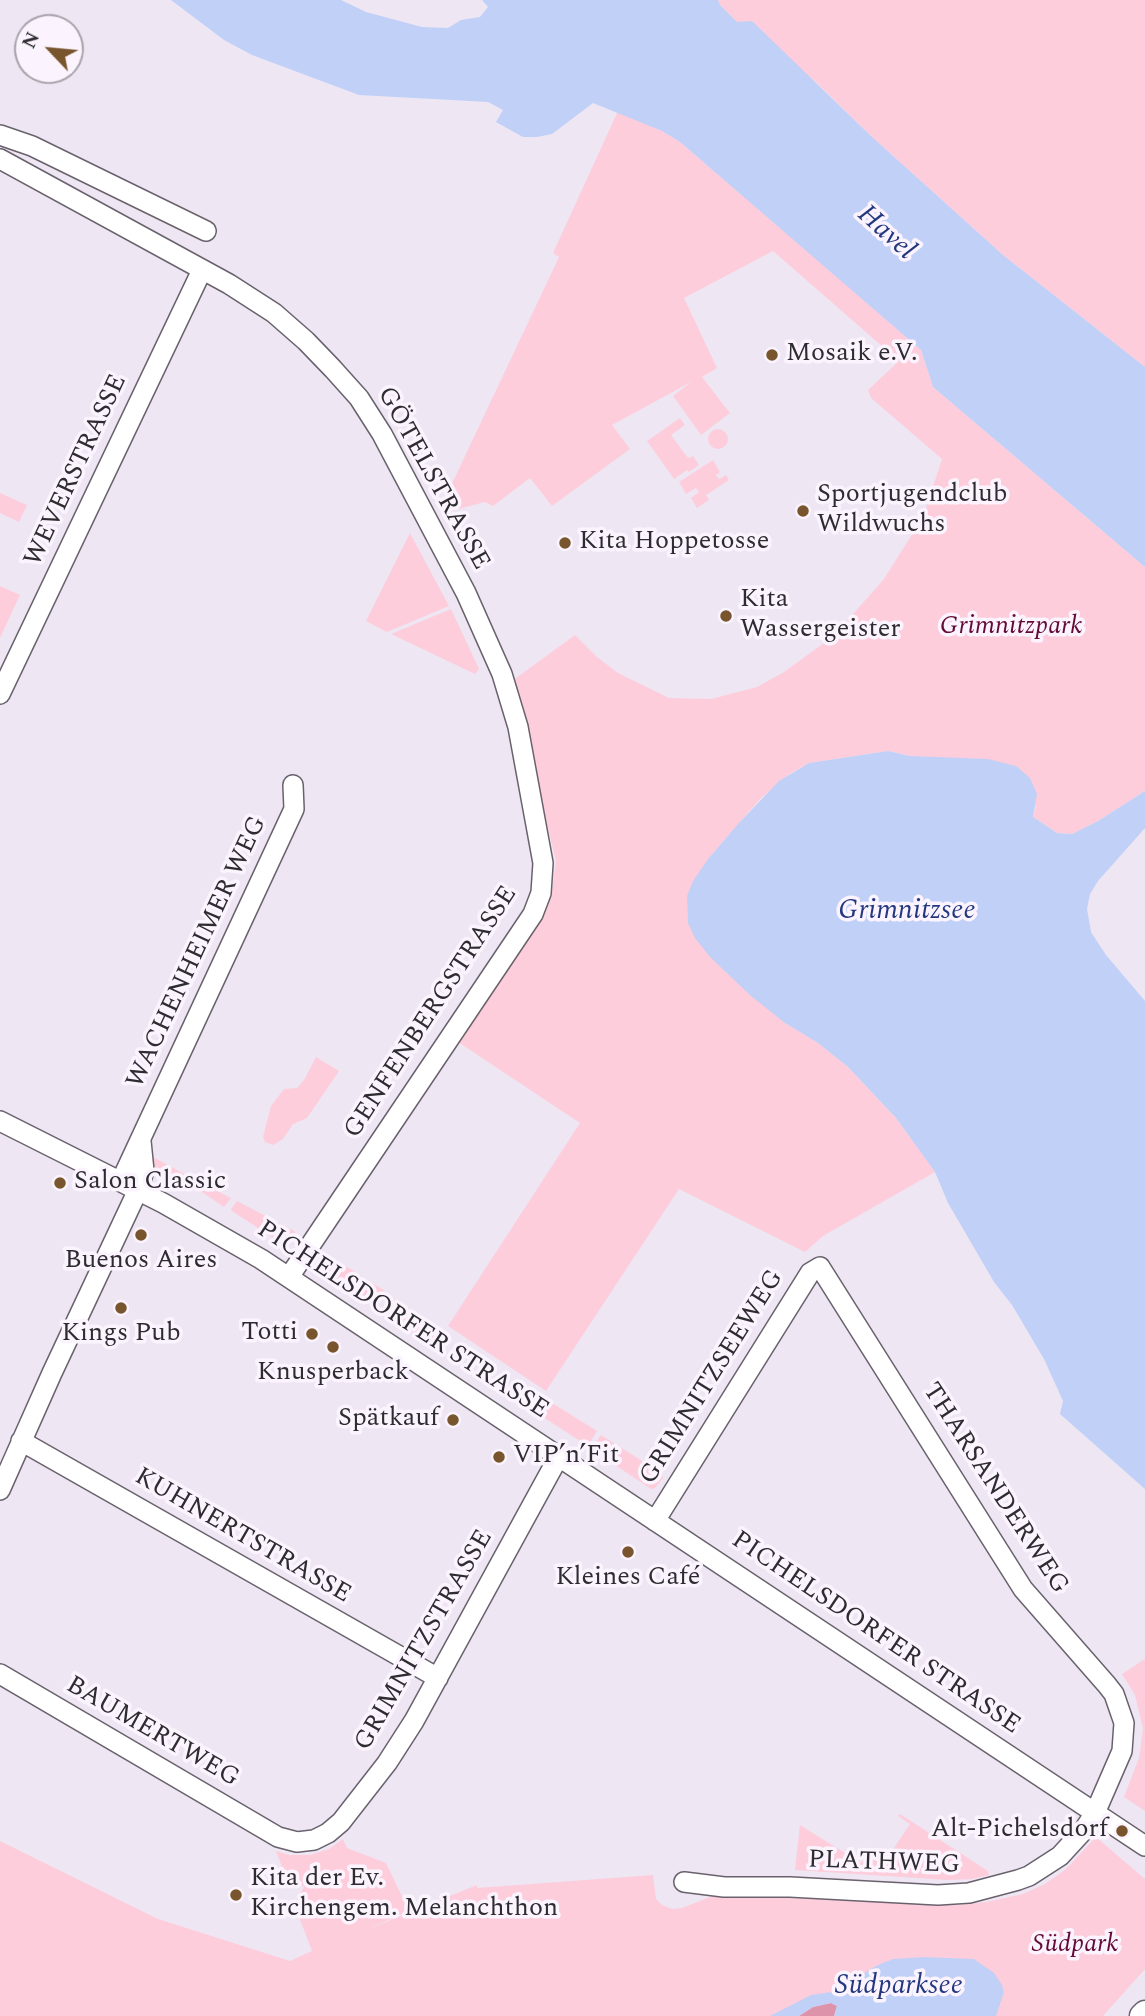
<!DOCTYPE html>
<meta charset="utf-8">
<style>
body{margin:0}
#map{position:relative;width:1145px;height:2016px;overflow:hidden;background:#eee6f3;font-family:Spectral,serif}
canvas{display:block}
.north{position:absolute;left:14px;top:14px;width:70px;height:70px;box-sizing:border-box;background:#fbf4fe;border:2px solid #a9a4ac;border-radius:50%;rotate:296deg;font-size:19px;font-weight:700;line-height:28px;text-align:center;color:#2f2c31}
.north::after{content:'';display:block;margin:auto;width:24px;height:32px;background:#78552d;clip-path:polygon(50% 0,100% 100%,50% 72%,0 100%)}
</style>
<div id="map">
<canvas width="1145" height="2016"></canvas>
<div class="north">N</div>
</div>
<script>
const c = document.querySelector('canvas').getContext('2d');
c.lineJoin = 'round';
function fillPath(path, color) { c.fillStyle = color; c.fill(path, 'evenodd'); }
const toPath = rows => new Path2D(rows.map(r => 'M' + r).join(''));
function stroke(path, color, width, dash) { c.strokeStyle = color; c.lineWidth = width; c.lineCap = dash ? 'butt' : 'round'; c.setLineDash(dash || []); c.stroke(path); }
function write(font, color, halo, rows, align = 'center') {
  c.font = font + ' Spectral,serif'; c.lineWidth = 7; c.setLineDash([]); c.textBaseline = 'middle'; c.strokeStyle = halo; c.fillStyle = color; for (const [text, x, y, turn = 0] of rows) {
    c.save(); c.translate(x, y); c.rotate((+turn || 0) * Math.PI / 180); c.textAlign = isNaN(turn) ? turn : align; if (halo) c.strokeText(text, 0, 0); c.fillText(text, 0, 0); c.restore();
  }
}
fillPath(toPath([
 [718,0,1145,0,1145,367,1003,255,871,136,816,82,737,22,720,5],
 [618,111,662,131,680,142,857,294,921,350,933,387,1145,567,1145,791,1098,821,1072,834,1057,833,1033,817,1036,806,910,756,888,751,809,763,791,773,761,798,708,859,785,1023,818,1043,848,1067,896,1118,935,1172,823,1236,805,1252,679,1189,546,1391,448,1326,580,1123,458,1042,543,916,552,890,556,861,512,681,575,635,597,657,618,673,669,698,711,699,757,687,784,672,824,643,846,622,884,579,923,517,942,459,871,398,868,390,899,361,773,251,684,298,717,368,702,377,730,413,701,435,673,396,691,382,612,425,630,449,552,506,530,478,493,506,485,502,458,509,448,492,559,257,553,253],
 [680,418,685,425,671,435,688,458,693,456,699,465,689,472,687,470,674,479,647,441],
 '708 439a10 10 0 1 1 20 0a10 10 0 1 1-20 0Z',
 [713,460,720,472,716,475,719,479,726,475,729,480,706,495,709,500,697,508,691,498,699,492,696,488,686,494,679,482],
 [0,493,27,505,19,522,0,513],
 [410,533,449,606,387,632,366,621],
 [0,586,20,595,0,638],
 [451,609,479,669,475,674,391,634],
 [316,1057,339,1071,307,1118,293,1124,283,1139,273,1145,265,1142,263,1137,271,1106,284,1089,297,1088,304,1080],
 [153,1157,199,1182,198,1186,195,1189,155,1169],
 [205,1185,231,1198,224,1207,202,1192],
 [237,1201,294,1231,296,1234,288,1245,284,1245,232,1211,231,1209],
 [325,1253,385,1291,382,1298,375,1305,354,1290,356,1286,349,1281,346,1285,320,1269,319,1263],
 [389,1296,446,1333,436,1346,426,1341,381,1310],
 [544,1398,597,1431,588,1446,532,1410,538,1400],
 [601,1435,661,1473,663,1478,655,1488,651,1489,591,1449],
 [1145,1659,1145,1811,1124,1797,1139,1758,1143,1729,1135,1695,1122,1674],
 [900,1814,988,1871,989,1875,972,1879,947,1880,795,1870,800,1825,861,1863,866,1856,871,1859,875,1853,886,1860,910,1824,898,1816],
 [1096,1837,1145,1879,1145,1969,1103,2016,0,2016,0,1841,158,1919,290,1961,312,1951,294,1904,304,1887,286,1877,276,1851,289,1855,310,1855,329,1849,343,1839,347,1848,386,1863,409,1911,364,1931,477,1885,477,1888,653,1875,656,1899,662,1905,672,1909,682,1908,715,1895,926,1904,959,1905,986,1902,1023,1894,1045,1884,1066,1869]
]), '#fecddb');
fillPath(toPath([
 [831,2003,837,2006,834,2016,799,2016,813,2007]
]), '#dd93aa');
fillPath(toPath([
 [171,0,341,0,366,12,422,27,448,28,461,20,480,17,488,7,482,0,718,0,720,5,737,22,752,21,871,136,1003,255,1145,367,1145,567,933,387,921,350,680,142,662,131,593,103,552,134,537,137,523,137,496,122,503,110,488,102,359,95,252,55,224,40],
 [888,751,910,756,988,759,1016,766,1030,778,1037,794,1033,817,1057,833,1072,834,1098,821,1145,791,1145,828,1098,881,1090,894,1087,909,1091,932,1106,955,1145,1001,1145,1489,1060,1414,1063,1401,1044,1359,1012,1305,994,1282,948,1203,935,1172,896,1118,848,1067,818,1043,785,1023,751,996,710,957,695,938,688,923,687,896,693,881,708,859,738,824,779,781,809,763],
 [924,1957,974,1959,994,1973,1002,1985,1004,1992,996,2016,834,2016,837,2006,831,2003,813,2007,799,2016,770,2016,811,1995,845,1990,861,1975,878,1965,893,1959]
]), '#c1d0f7');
const minor = toPath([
 [0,135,32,146,206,231],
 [0,159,229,284,274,313,306,341,333,369,359,398,382,434,466,593,502,674,518,727,543,863,541,893,533,914,289,1277],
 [0,694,202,270],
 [0,1121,163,1203,261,1259,1145,1846],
 [121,1181,294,809,293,785],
 [21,1441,438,1678],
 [0,1490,52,1373,138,1190,144,1171,141,1141],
 [655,1521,810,1273,820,1267,1023,1589,1107,1685,1114,1694,1124,1723,1122,1751,1095,1813,1083,1831,1060,1856,1029,1876,1018,1880,969,1893,938,1895,790,1887,724,1887,684,1882],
 [0,1674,278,1837,297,1842,314,1840,328,1833,341,1822,387,1763,414,1721,559,1456]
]);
const major = toPath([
 [1142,2016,1145,2013]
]);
stroke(minor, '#69626d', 22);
stroke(major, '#69626d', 27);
stroke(minor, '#fff', 19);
stroke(major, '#fff', 24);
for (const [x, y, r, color] of [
 [772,355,7,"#78552d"],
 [803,511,7,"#78552d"],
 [565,543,7,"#78552d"],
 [726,616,7,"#78552d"],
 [60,1183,7,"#78552d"],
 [141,1235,7,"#78552d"],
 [121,1308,7,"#78552d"],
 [312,1334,7,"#78552d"],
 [333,1347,7,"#78552d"],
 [453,1420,7,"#78552d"],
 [499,1457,7,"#78552d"],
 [628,1552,7,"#78552d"],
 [1122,1831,7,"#78552d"],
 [236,1895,7,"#78552d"]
]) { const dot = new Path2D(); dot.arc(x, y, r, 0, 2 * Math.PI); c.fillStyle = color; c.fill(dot); stroke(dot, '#fbf4fe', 2.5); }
write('26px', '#2f2c31', '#fbf4fe', [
 ["Mosaik e.V.",786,355],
 ["Sportjugendclub",817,496],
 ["Wildwuchs",817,526],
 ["Kita Hoppetosse",579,543],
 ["Kita",740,601],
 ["Wassergeister",740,631],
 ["Salon Classic",74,1183],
 ["Buenos Aires",141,1262,"center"],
 ["Totti",298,1334,"right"],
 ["Kings Pub",121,1335,"center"],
 ["Knusperback",333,1374,"center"],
 ["Spätkauf",439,1420,"right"],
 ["VIP’n’Fit",513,1457],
 ["Kleines Café",628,1579,"center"],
 ["Alt-Pichelsdorf",1108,1831,"right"],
 ["Kita der Ev.",250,1880],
 ["Kirchengem. Melanchthon",250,1910]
], 'left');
write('26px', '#2f2c31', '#fbf4fe', [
 ["WEVERSTRASSE",77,471,-65],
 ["GÖTELSTRASSE",432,479,61],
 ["WACHENHEIMER WEG",198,953,-65],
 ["GENFENBERGSTRASSE",432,1013,-57],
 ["PICHELSDORFER STRASSE",402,1321,33],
 ["GRIMNITZSEEWEG",713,1378,-58],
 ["THARSANDERWEG",994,1489,57],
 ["KUHNERTSTRASSE",242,1537,30],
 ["PICHELSDORFER STRASSE",875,1634,34],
 ["GRIMNITZSTRASSE",425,1641,-60],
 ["BAUMERTWEG",152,1733,30],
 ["PLATHWEG",884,1864,2]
]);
write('italic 26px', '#640b34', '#fbf4fe', [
 ["Grimnitzpark",1011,628],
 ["Südpark",1075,1946]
]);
write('italic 28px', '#23387f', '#fbf4fe', [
 ["Havel",885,234,42],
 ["Grimnitzsee",907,913],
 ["Südparksee",899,1988]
]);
</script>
